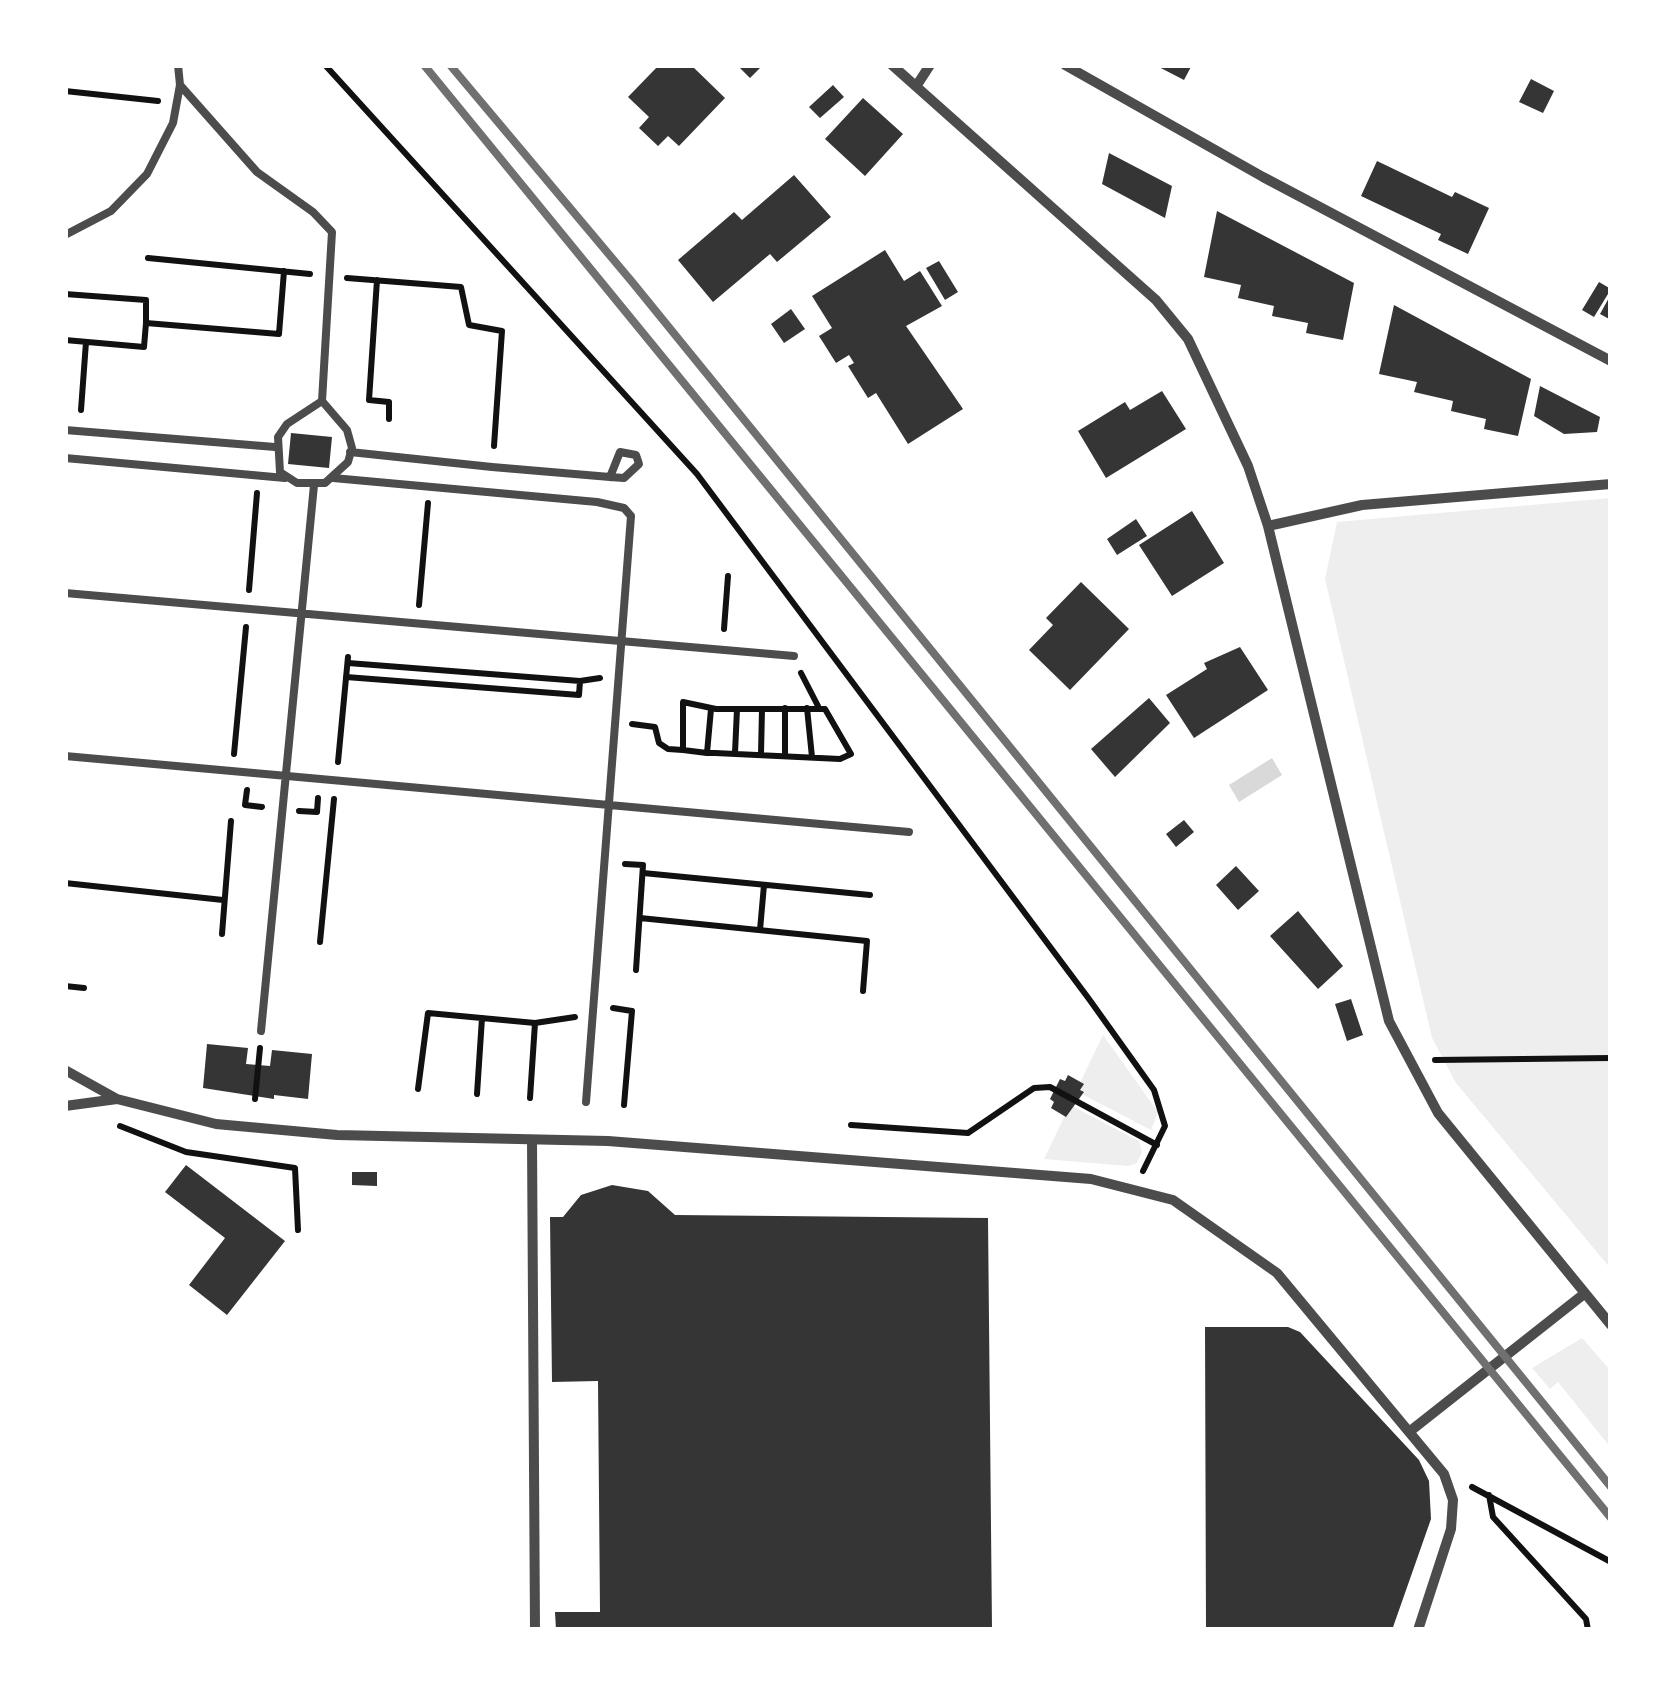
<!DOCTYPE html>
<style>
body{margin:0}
#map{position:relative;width:1676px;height:1695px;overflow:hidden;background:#fff;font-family:"DejaVu Sans",sans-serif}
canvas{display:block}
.frame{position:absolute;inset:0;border:68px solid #fff;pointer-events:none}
</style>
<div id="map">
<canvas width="1676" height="1695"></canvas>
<div class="frame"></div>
</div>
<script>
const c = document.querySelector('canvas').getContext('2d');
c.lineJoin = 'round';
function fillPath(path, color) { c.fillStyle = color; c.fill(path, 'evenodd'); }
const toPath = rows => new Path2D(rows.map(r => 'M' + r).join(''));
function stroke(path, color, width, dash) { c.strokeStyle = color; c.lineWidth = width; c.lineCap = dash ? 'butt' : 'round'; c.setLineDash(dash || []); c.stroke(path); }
fillPath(toPath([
 [1611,498,1611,1269,1456,1083,1432,1038,1325,579,1337,522],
 [1103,1035,1158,1112,1151,1130,1076,1091],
 [1070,1105,1139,1141,1142,1152,1137,1163,1128,1166,1044,1159],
 [1582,1338,1611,1371,1611,1448,1558,1382,1550,1389,1532,1368]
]), '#eee');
fillPath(toPath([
 [1272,758,1282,775,1239,802,1229,785]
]), '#d9d9d9');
fillPath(toPath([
 [659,65,691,65,725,98,679,146,668,136,658,146,639,128,649,117,628,97],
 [737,65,763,65,750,78],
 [1155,65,1192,65,1184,80],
 [1531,79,1554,91,1543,113,1519,102],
 [833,85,844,97,820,118,809,107],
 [863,98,903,134,865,176,825,139],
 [1109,153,1172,186,1165,218,1102,184],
 [1377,161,1452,197,1455,192,1489,208,1468,254,1438,240,1441,234,1361,196],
 [794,175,831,217,777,262,770,254,713,302,678,260,734,212,742,220],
 [1217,211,1354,283,1343,340,1306,333,1308,323,1272,316,1274,306,1238,298,1241,285,1204,277],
 [885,250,904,281,920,271,942,306,906,326,963,409,908,444,876,393,868,398,848,366,854,363,849,355,836,363,819,336,832,328,812,296],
 [939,261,958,292,945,300,926,268],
 [1599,282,1611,289,1594,317,1582,310],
 [1611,294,1611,320,1600,314],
 [1394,305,1531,379,1518,436,1484,429,1486,419,1451,411,1453,401,1414,392,1417,382,1379,374],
 [791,309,805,329,784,343,771,324],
 [1540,386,1600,417,1597,432,1564,434,1534,416],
 [1162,391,1186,429,1106,478,1078,431,1125,402,1130,410],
 [291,433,332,437,329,468,288,464],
 [1192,511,1224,563,1172,596,1139,545],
 [1136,519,1147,536,1117,555,1107,539],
 [1081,582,1129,629,1070,690,1029,650,1053,625,1046,618],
 [1240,647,1268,690,1194,738,1166,695,1207,669,1204,663],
 [1149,698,1170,723,1115,777,1091,749],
 [1184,820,1194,832,1176,847,1166,834],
 [1236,866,1259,891,1238,910,1216,885],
 [1298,911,1343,966,1318,989,1270,936],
 [1351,999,1363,1035,1347,1041,1335,1004],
 [207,1044,248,1048,246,1064,270,1066,272,1050,312,1054,308,1099,274,1095,274,1099,203,1088],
 [1068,1075,1084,1084,1080,1090,1084,1092,1066,1117,1051,1108,1054,1102,1050,1099,1060,1079,1065,1081],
 [186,1165,285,1241,227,1315,189,1285,225,1238,165,1192],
 [352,1172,377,1172,377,1186,352,1185],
 [612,1185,648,1191,675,1215,988,1218,992,1630,556,1630,555,1612,600,1612,598,1381,552,1382,550,1217,563,1217,581,1195],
 [1205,1327,1288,1327,1300,1332,1419,1460,1429,1481,1431,1519,1392,1630,1206,1630]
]), '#353535');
stroke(toPath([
 [325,65,697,474,1089,999,1154,1090,1165,1126,1143,1171],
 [65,91,158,101],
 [148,258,310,274],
 [347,278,461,287,469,325,502,331,494,446],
 [377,280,369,400,389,402,389,419],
 [65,294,146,300,146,323,279,334,284,271],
 [65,340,144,347,146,323],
 [81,410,86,342],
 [249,590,257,493],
 [419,605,428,503],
 [724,629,728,576],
 [348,663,580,681,600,678],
 [801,673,818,706],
 [346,677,579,695,580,681],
 [785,708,785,755],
 [807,708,812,757],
 [632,724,655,727,659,743,668,749,683,750,707,753,715,753,840,759,851,754,825,709,716,709,683,702,683,750],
 [707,753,711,709],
 [735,753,737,709],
 [234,754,246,627],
 [761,754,762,709],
 [338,762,348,657],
 [247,790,245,805,262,807],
 [299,811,317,812,318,798],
 [625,864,643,865,636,970],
 [643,873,870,895],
 [65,883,223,900],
 [640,918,867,941,863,991],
 [760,930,764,885],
 [222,934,231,821],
 [320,942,334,799],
 [65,986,84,988],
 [613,1008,632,1011,624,1105],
 [1435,1060,1611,1058],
 [418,1089,428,1013,535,1023,575,1017],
 [477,1094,482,1018],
 [530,1098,535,1023],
 [255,1099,260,1048],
 [851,1125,968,1133,1034,1088,1050,1087,1157,1145],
 [120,1126,186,1152,295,1168,298,1230],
 [1472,1487,1611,1562],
 [1489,1495,1493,1517,1586,1619,1588,1630]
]), '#111', 6);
stroke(toPath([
 [180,85,257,172,313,212,332,232,322,401],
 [65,235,111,211,147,174,173,123,180,85,178,65],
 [322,401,347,430,352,448,348,462,325,483,297,483,280,472,278,437,287,424,322,401],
 [65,430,275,447],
 [350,452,492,467,610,477,624,478,639,464,636,455,620,452,610,477],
 [65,458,285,478],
 [333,478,597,502,624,508,631,516,586,1102],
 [65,593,794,656],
 [65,756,909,832],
 [261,1031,314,485]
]), '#4c4c4c', 8);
stroke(toPath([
 [892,65,1156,300,1188,339,1248,466,1268,526,1389,1021,1438,1113,1611,1325],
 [1065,65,1263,177,1611,361],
 [917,85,930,65],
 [1268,526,1362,505,1611,484],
 [65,1070,117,1099,216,1124,337,1135,608,1141,1091,1179,1173,1200,1277,1273,1444,1474,1453,1500,1451,1529,1418,1630],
 [65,1106,117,1099],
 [532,1140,535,1630],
 [1409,1432,1584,1294]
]), '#4c4c4c', 10);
stroke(toPath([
 [424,65,1611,1518],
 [450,65,633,283,1611,1487]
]), '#707070', 8);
</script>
